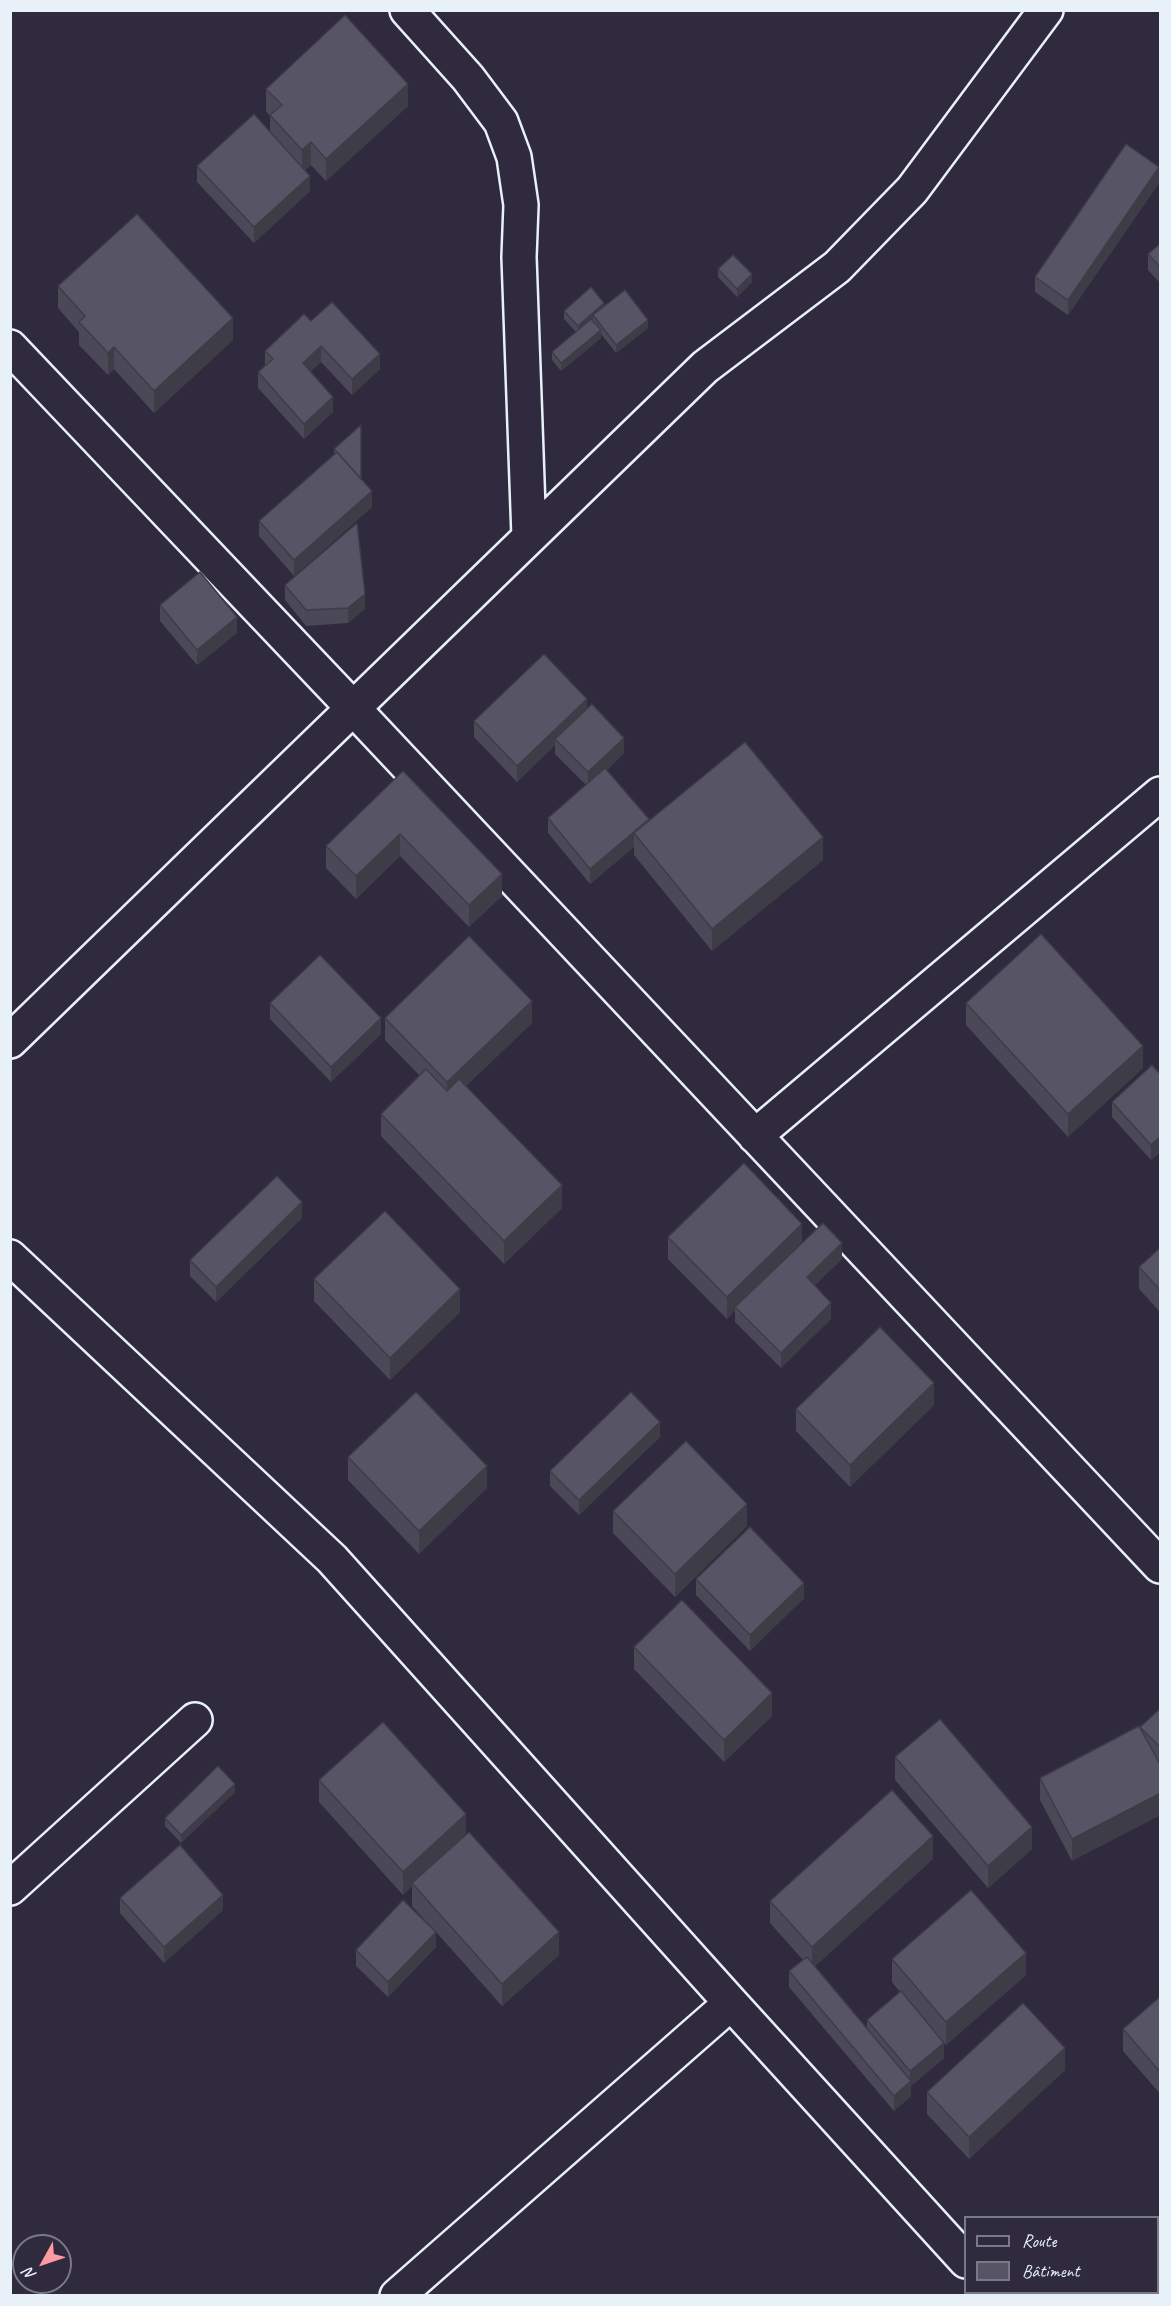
<!DOCTYPE html>
<meta charset="utf-8">
<style>
body{margin:0}
#map{position:relative;width:1171px;height:2306px;overflow:hidden;background:#2f2a3d;font-family:Caveat,sans-serif}
canvas{display:block}
.frame{position:absolute;inset:0;border:12px solid #e8f1f8;pointer-events:none}
.legend{position:absolute;left:964px;top:2216px;width:195px;height:78px;box-sizing:border-box;background:#2f2a3d;border:2px solid #797a88;margin:0;padding:8px 10px;list-style:none;font-size:18px;color:#e8f1f8}
.legend li{display:flex;align-items:center;gap:12px;height:30px}
.legend b{width:30px;border:2px solid #797a88}
.north{position:absolute;left:12px;top:2234px;width:60px;height:60px;box-sizing:border-box;background:#2f2a3d;border:2px solid #797a88;border-radius:50%;rotate:230deg;font-size:16px;font-weight:700;line-height:24px;text-align:center;color:#e8f1f8}
.north::after{content:'';display:block;margin:auto;width:21px;height:27px;background:#ff9aa2;clip-path:polygon(50% 0,100% 100%,50% 72%,0 100%)}
</style>
<div id="map">
<canvas width="1171" height="2306"></canvas>
<div class="frame"></div>
<ul class="legend">
<li><b style="height:8px;background:#2f2a3d"></b>Route</li>
<li><b style="height:16px;background:#575565"></b>Bâtiment</li>
</ul>
<div class="north">N</div>
</div>
<script>
const c = document.querySelector('canvas').getContext('2d');
c.lineJoin = 'round';
const toPath = rows => new Path2D(rows.map(r => 'M' + r).join(''));
function stroke(path, color, width, dash) { c.strokeStyle = color; c.lineWidth = width; c.lineCap = dash ? 'butt' : 'round'; c.setLineDash(dash || []); c.stroke(path); }
function fillPath(path, color) { c.fillStyle = color; c.fill(path, 'evenodd'); }
const minor = toPath([
 [407,10,468,78,501,122,514,157,521,205,519,257,529,537],
 [10,347,353,708,1160,1566],
 [10,1041,705,367,837,267,912,190,1046,10],
 [755,1136,1160,794],
 [10,1257,332,1559,731,2003,966,2261],
 [10,1888,195,1720],
 [995,2292,997,2296],
 [397,2296,731,2003]
]);
stroke(minor, '#e8f1f8', 38);
stroke(minor, '#2f2a3d', 33);
fillPath(toPath([
 [266,89,408,106,326,181,311,165,305,170,310,191,254,243,197,182,197,166,270,132,270,116,266,111],
 [1159,183,1068,315,1035,292,1035,277],
 [1161,243,1161,284,1148,270,1148,254],
 [718,269,752,282,737,297,718,277],
 [58,286,233,340,154,413,114,369,108,375,79,345,79,332,58,308],
 [604,306,648,328,616,353,601,334,601,338,561,371,552,360,552,352,576,332,564,319,564,311],
 [311,321,380,369,352,395,321,362,310,372,333,412,304,439,258,388,258,372,265,366,265,351],
 [334,449,361,479,372,507,294,576,259,536,259,521,334,455],
 [285,585,365,609,348,623,306,626,285,600],
 [160,605,237,633,197,665,160,621],
 [587,708,624,753,607,770,649,821,823,860,712,951,634,855,634,847,590,884,548,833,548,818,586,785,555,754,555,745,517,782,474,737,474,721],
 [403,771,502,896,469,927,400,856,356,899,326,868,326,846],
 [270,1003,381,1034,331,1082,270,1019],
 [966,1003,1143,1068,1068,1137,966,1025],
 [385,1018,532,1023,466,1086,562,1208,504,1264,381,1136,381,1114,420,1076,385,1040],
 [1161,1075,1161,1152,1151,1160,1112,1117,1112,1102],
 [302,1218,216,1302,190,1276,190,1260],
 [668,1237,802,1243,842,1259,815,1285,831,1319,781,1368,735,1322,735,1310,727,1319,668,1259],
 [1161,1247,1161,1313,1139,1289,1139,1267],
 [314,1279,460,1312,390,1380,314,1301],
 [934,1405,850,1487,796,1431,796,1409],
 [660,1437,579,1515,550,1486,550,1471],
 [348,1457,487,1488,419,1554,348,1480],
 [613,1511,747,1526,675,1597,613,1533],
 [696,1579,804,1598,750,1651,696,1595],
 [634,1647,772,1716,724,1762,634,1669],
 [1161,1708,1161,1764,1158,1762,1072,1861,1040,1800,1040,1778,1140,1727],
 [895,1757,1032,1849,988,1888,895,1780],
 [319,1780,466,1834,559,1955,502,2006,436,1932,436,1947,388,1997,356,1966,356,1950,431,1927,412,1906,412,1886,403,1895,319,1802],
 [235,1792,181,1843,165,1826,165,1818],
 [933,1859,815,1966,867,2028,867,2020,900,1992,892,1982,892,1959,1026,1975,946,2045,937,2034,944,2058,911,2086,911,2096,894,2111,789,1987,789,1971,803,1960,770,1923,770,1901],
 [120,1898,223,1910,164,1963,120,1913],
 [1161,1996,1161,2095,1123,2051,1123,2029],
 [1065,2070,969,2159,927,2114,927,2092]
]), '#4b4957');
fillPath(toPath([
 [408,84,408,106,326,181,326,159],
 [311,142,311,165,302,173,302,150],
 [1159,167,1159,183,1068,315,1068,300],
 [310,176,310,191,254,243,254,227],
 [752,274,752,282,737,297,737,289],
 [604,303,604,311,593,315,593,321,578,334,578,326],
 [233,318,233,340,154,413,154,391],
 [648,320,648,328,616,353,616,345],
 [601,330,601,338,561,371,561,363],
 [321,346,321,362,303,379,303,363],
 [114,347,114,369,108,375,108,353],
 [380,354,380,369,352,395,352,379],
 [333,397,333,412,304,439,304,424],
 [372,491,372,507,294,576,294,560],
 [365,594,365,609,348,623,348,608],
 [237,617,237,633,197,665,197,650],
 [587,699,587,715,555,739,555,745,517,782,517,766],
 [624,738,624,753,588,788,588,772],
 [649,819,649,835,634,833,634,847,590,884,590,869],
 [400,834,400,856,356,899,356,876],
 [823,837,823,860,712,951,712,929],
 [502,874,502,896,469,927,469,905],
 [532,1001,532,1023,447,1104,447,1082],
 [381,1018,381,1034,331,1082,331,1067],
 [1143,1046,1143,1068,1068,1137,1068,1114],
 [1161,1136,1161,1152,1151,1160,1151,1145],
 [562,1185,562,1208,504,1264,504,1241],
 [302,1202,302,1218,216,1302,216,1287],
 [802,1224,802,1246,735,1307,735,1310,727,1319,727,1297],
 [842,1243,842,1259,807,1293,807,1277],
 [460,1289,460,1312,390,1380,390,1358],
 [831,1303,831,1319,781,1368,781,1353],
 [934,1383,934,1405,850,1487,850,1465],
 [660,1422,660,1437,579,1515,579,1500],
 [487,1466,487,1488,419,1554,419,1531],
 [747,1504,747,1526,675,1597,675,1574],
 [804,1583,804,1598,750,1651,750,1635],
 [772,1693,772,1716,724,1762,724,1740],
 [235,1784,235,1792,181,1843,181,1835],
 [1161,1793,1161,1815,1072,1861,1072,1839],
 [466,1814,466,1837,412,1883,412,1886,403,1895,403,1872],
 [1032,1827,1032,1849,988,1888,988,1866],
 [933,1836,933,1859,812,1969,812,1947],
 [223,1895,223,1910,164,1963,164,1947],
 [436,1932,436,1947,388,1997,388,1982],
 [559,1932,559,1955,502,2006,502,1984],
 [1026,1953,1026,1975,946,2045,946,2022],
 [944,2043,944,2058,911,2086,911,2096,894,2111,894,2096,910,2082,910,2071],
 [1065,2048,1065,2070,969,2159,969,2137]
]), '#3d3c47');
const building = toPath([
 [345,15,408,84,326,159,311,142,302,150,270,115,282,105,266,89,345,15],
 [254,114,310,176,254,227,197,166,254,114],
 [1126,144,1159,167,1068,300,1035,277,1126,144],
 [137,214,233,318,154,391,114,347,108,353,79,322,85,316,58,286,137,214],
 [1161,243,1161,268,1148,254,1161,243],
 [733,255,752,274,737,289,718,269,733,255],
 [591,287,604,303,578,326,564,311,591,287],
 [625,290,648,320,616,345,593,315,625,290],
 [332,302,380,354,352,379,321,346,303,363,333,397,304,424,258,372,273,359,265,351,304,314,311,321,332,302],
 [591,319,601,330,561,363,552,352,591,319],
 [361,425,361,479,334,449,361,425],
 [337,452,372,491,294,560,259,521,337,452],
 [357,523,365,594,348,608,306,610,285,585,357,523],
 [200,572,237,617,197,650,160,605,200,572],
 [544,654,587,699,517,766,474,721,544,654],
 [592,704,624,738,588,772,555,739,592,704],
 [745,742,823,837,712,929,634,833,745,742],
 [605,768,649,819,590,869,548,818,605,768],
 [403,771,502,874,469,905,400,834,356,876,326,846,403,771],
 [1041,934,1143,1046,1068,1114,966,1003,1041,934],
 [469,936,532,1001,447,1082,385,1018,469,936],
 [320,955,381,1018,331,1067,270,1003,320,955],
 [1152,1065,1161,1075,1161,1136,1151,1145,1112,1102,1152,1065],
 [426,1069,447,1091,459,1079,562,1185,504,1241,381,1114,426,1069],
 [744,1163,802,1224,727,1297,668,1237,744,1163],
 [277,1176,302,1202,216,1287,190,1260,277,1176],
 [385,1211,460,1289,390,1358,314,1279,385,1211],
 [823,1223,842,1243,807,1277,831,1303,781,1353,735,1307,823,1223],
 [1161,1247,1161,1291,1139,1267,1161,1247],
 [880,1327,934,1383,850,1465,796,1409,880,1327],
 [416,1392,487,1466,419,1531,348,1457,416,1392],
 [631,1392,660,1422,579,1500,550,1471,631,1392],
 [686,1441,747,1504,675,1574,613,1511,686,1441],
 [750,1527,804,1583,750,1635,696,1579,750,1527],
 [682,1600,772,1693,724,1740,634,1647,682,1600],
 [1161,1708,1161,1748,1140,1727,1161,1708],
 [940,1719,1032,1827,988,1866,895,1757,940,1719],
 [383,1722,466,1814,403,1872,319,1780,383,1722],
 [1139,1726,1161,1766,1161,1793,1072,1839,1040,1778,1139,1726],
 [218,1766,235,1784,181,1835,165,1818,218,1766],
 [892,1790,933,1836,812,1947,770,1901,892,1790],
 [469,1832,559,1932,502,1984,412,1883,469,1832],
 [180,1845,223,1895,164,1947,120,1898,180,1845],
 [971,1890,1026,1953,946,2022,892,1959,971,1890],
 [403,1900,436,1932,388,1982,356,1950,403,1900],
 [807,1957,911,2081,894,2096,789,1971,807,1957],
 [901,1991,944,2043,910,2071,867,2020,901,1991],
 [1161,1996,1161,2073,1123,2029,1161,1996],
 [1023,2003,1065,2048,969,2137,927,2092,1023,2003]
]);
fillPath(building, '#575565');
stroke(building, '#3d3c47', 1.5);
</script>
